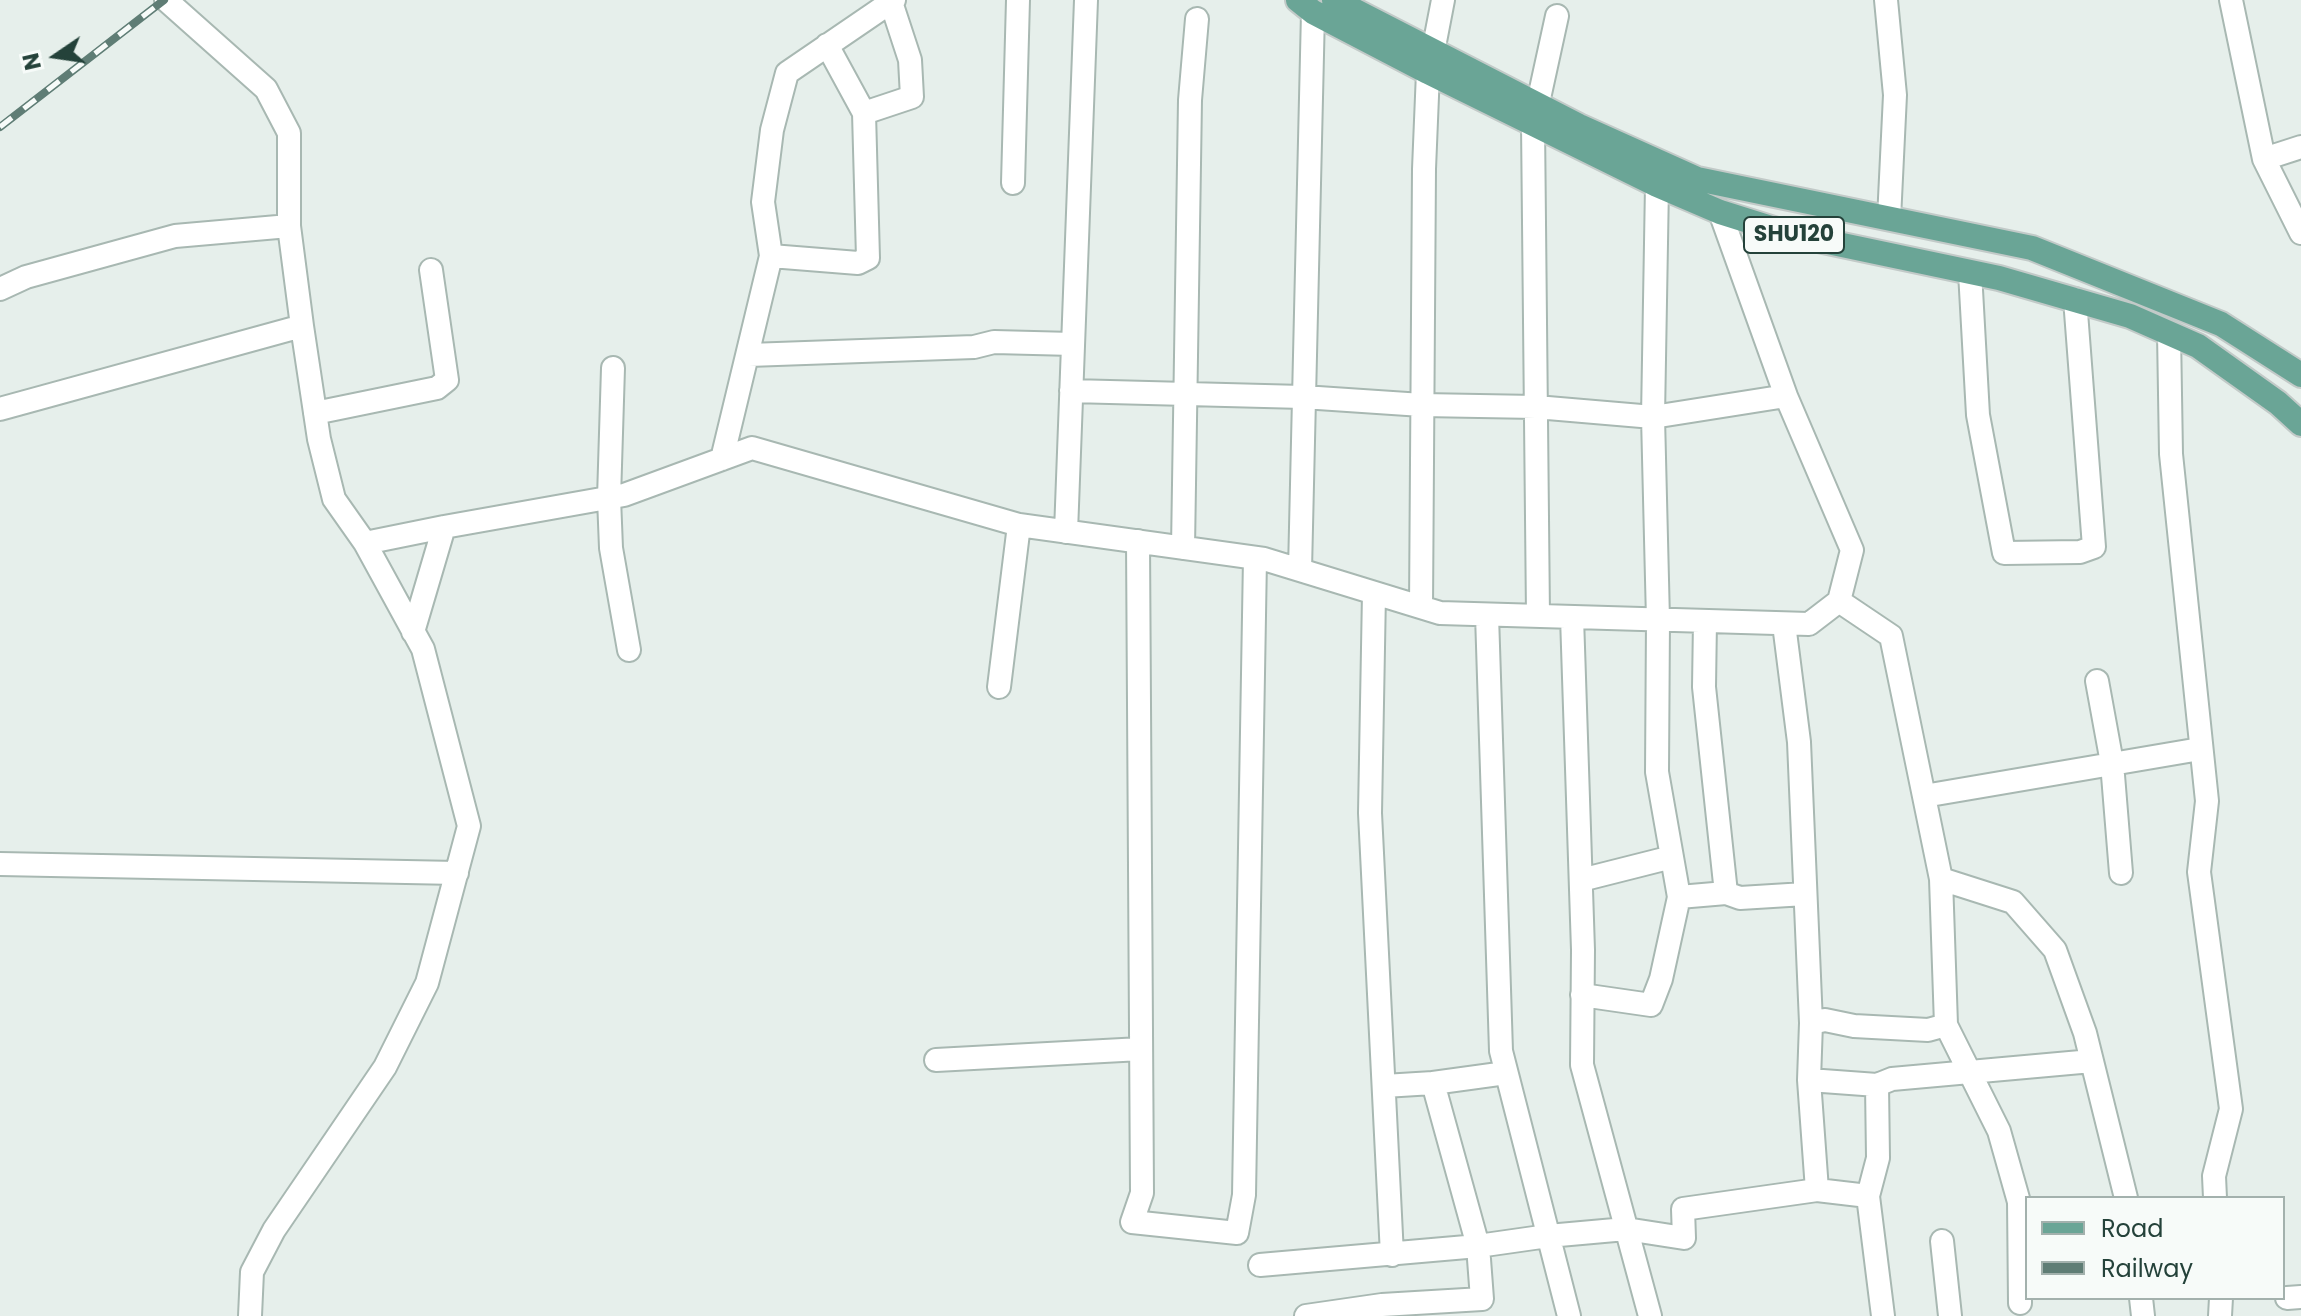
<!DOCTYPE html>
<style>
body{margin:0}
#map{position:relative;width:2301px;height:1316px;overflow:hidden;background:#e6efeb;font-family:Poppins,sans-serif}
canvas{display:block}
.legend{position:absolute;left:2025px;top:1196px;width:260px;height:104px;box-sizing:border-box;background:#f7fbf9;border:2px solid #a3b1ad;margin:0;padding:10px 14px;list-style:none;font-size:24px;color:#24423a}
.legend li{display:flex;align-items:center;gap:16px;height:40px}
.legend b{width:40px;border:2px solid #a3b1ad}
.north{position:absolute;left:16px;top:16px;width:80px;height:80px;-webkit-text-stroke:6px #f7fbf9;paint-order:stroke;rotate:257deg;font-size:22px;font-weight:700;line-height:32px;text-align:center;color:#24423a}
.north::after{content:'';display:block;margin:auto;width:28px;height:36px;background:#24423a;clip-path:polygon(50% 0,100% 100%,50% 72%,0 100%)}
</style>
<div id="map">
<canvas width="2301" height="1316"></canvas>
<ul class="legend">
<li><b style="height:10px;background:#6aa596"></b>Road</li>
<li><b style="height:10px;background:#5f7d75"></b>Railway</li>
</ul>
<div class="north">N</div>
</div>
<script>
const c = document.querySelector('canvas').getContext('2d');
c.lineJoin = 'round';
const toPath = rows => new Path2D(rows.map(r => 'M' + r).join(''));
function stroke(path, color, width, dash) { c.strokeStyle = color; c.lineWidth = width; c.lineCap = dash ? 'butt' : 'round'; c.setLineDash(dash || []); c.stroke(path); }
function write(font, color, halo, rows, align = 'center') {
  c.font = font + ' Poppins,sans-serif'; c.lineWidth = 6; c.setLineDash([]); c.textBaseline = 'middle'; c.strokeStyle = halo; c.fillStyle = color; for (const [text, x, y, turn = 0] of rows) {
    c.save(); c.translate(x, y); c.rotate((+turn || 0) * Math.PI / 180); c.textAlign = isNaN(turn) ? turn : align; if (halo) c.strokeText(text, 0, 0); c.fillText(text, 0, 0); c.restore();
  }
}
const street = toPath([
 [166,0,266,89,289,133,289,226,302,326,319,439,334,499,365,543,423,649,469,826,427,983,385,1067,274,1230,252,1272,250,1316],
 [1886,0,1895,95,1889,219],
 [2231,0,2264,159,2301,233],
 [827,45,864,113,912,97,910,60,891,2],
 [1433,52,1443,0],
 [1538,103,1557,16],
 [1533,124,1538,616],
 [2264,159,2301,147],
 [1013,183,1018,0],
 [1657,185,1653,417,1658,620,1657,772,1679,897,1726,893,1740,898,1805,894],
 [771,256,858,263,868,258,864,113],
 [1970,272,1978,415,2004,553,2080,552,2094,547,2075,299],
 [0,289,26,277,175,236,289,226],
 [2169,333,2171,454,2207,801,2199,872,2231,1109,2214,1176,2215,1198],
 [749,355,974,347,994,342,1073,344],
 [613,368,609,498,611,548,629,650],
 [1071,391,1303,397,1422,405,1536,407,1653,417,1786,396],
 [0,409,302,326],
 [315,413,437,388,447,380,431,270],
 [722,459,771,256,763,202,772,130,787,73,894,0],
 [1066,532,1086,0],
 [1138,541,1142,1193,1132,1222,1237,1233,1244,1195,1255,558],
 [365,543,444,527,624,495,752,448,1019,525,1264,559,1440,613,1809,624,1839,601,1852,550,1786,396,1720,212],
 [1183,548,1190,100,1197,19],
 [1300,570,1313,12],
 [1374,593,1370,813,1392,1255],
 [1839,601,1891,636,1941,879,1946,1025,1999,1131,2019,1202,2020,1303],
 [1421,607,1424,169,1428,72],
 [1487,615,1501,1051,1569,1316],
 [1572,617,1583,950,1582,1065,1650,1316],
 [1705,621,1704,687,1726,893],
 [1784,624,1799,742,1811,1023,1809,1080,1817,1190,1868,1196],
 [413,632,444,527],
 [2097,681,2112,763,2121,873],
 [999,687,1019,525],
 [1924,796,2200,749],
 [0,864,457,873],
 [1941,879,2013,902,2055,950,2085,1033,2126,1198],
 [1581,880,1672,857],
 [1582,995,1651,1005,1661,979,1679,897],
 [1811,1023,1825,1020,1854,1026,1928,1030,1946,1025],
 [936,1060,1141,1049],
 [1809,1080,1877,1085,1892,1079,2092,1061],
 [1433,1083,1506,1073],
 [1877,1085,1878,1158,1868,1196,1883,1316],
 [1384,1086,1433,1083,1478,1246,1548,1236,1626,1229,1684,1238,1683,1209,1817,1190],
 [1942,1241,1950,1316],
 [1260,1265,1478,1246,1482,1299,1382,1305,1306,1316],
 [2141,1298,2143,1316],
 [2287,1298,2301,1297],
 [2220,1316,2221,1298]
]);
const primary = toPath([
 [1298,0,1313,12,1428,72,1657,185,1720,212,1790,234,1999,278,2130,316,2198,346,2278,403,2301,424],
 [1334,0,1579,126,1697,179,2032,248,2221,324,2301,375]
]);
stroke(street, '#a8b8b2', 26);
stroke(primary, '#c2cac8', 28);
stroke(street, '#fff', 22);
stroke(primary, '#6aa596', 24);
const rail = toPath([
 [0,127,164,0]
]);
stroke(rail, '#5f7d75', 8);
stroke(rail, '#f7fbf9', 5, [15]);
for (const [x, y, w] of [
 [1794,235,100]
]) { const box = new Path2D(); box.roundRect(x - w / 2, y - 18, w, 36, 6); c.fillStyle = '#f7fbf9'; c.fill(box); stroke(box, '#24423a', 2); }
write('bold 22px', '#24423a', null, [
 ["SHU120",1794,235]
]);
</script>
